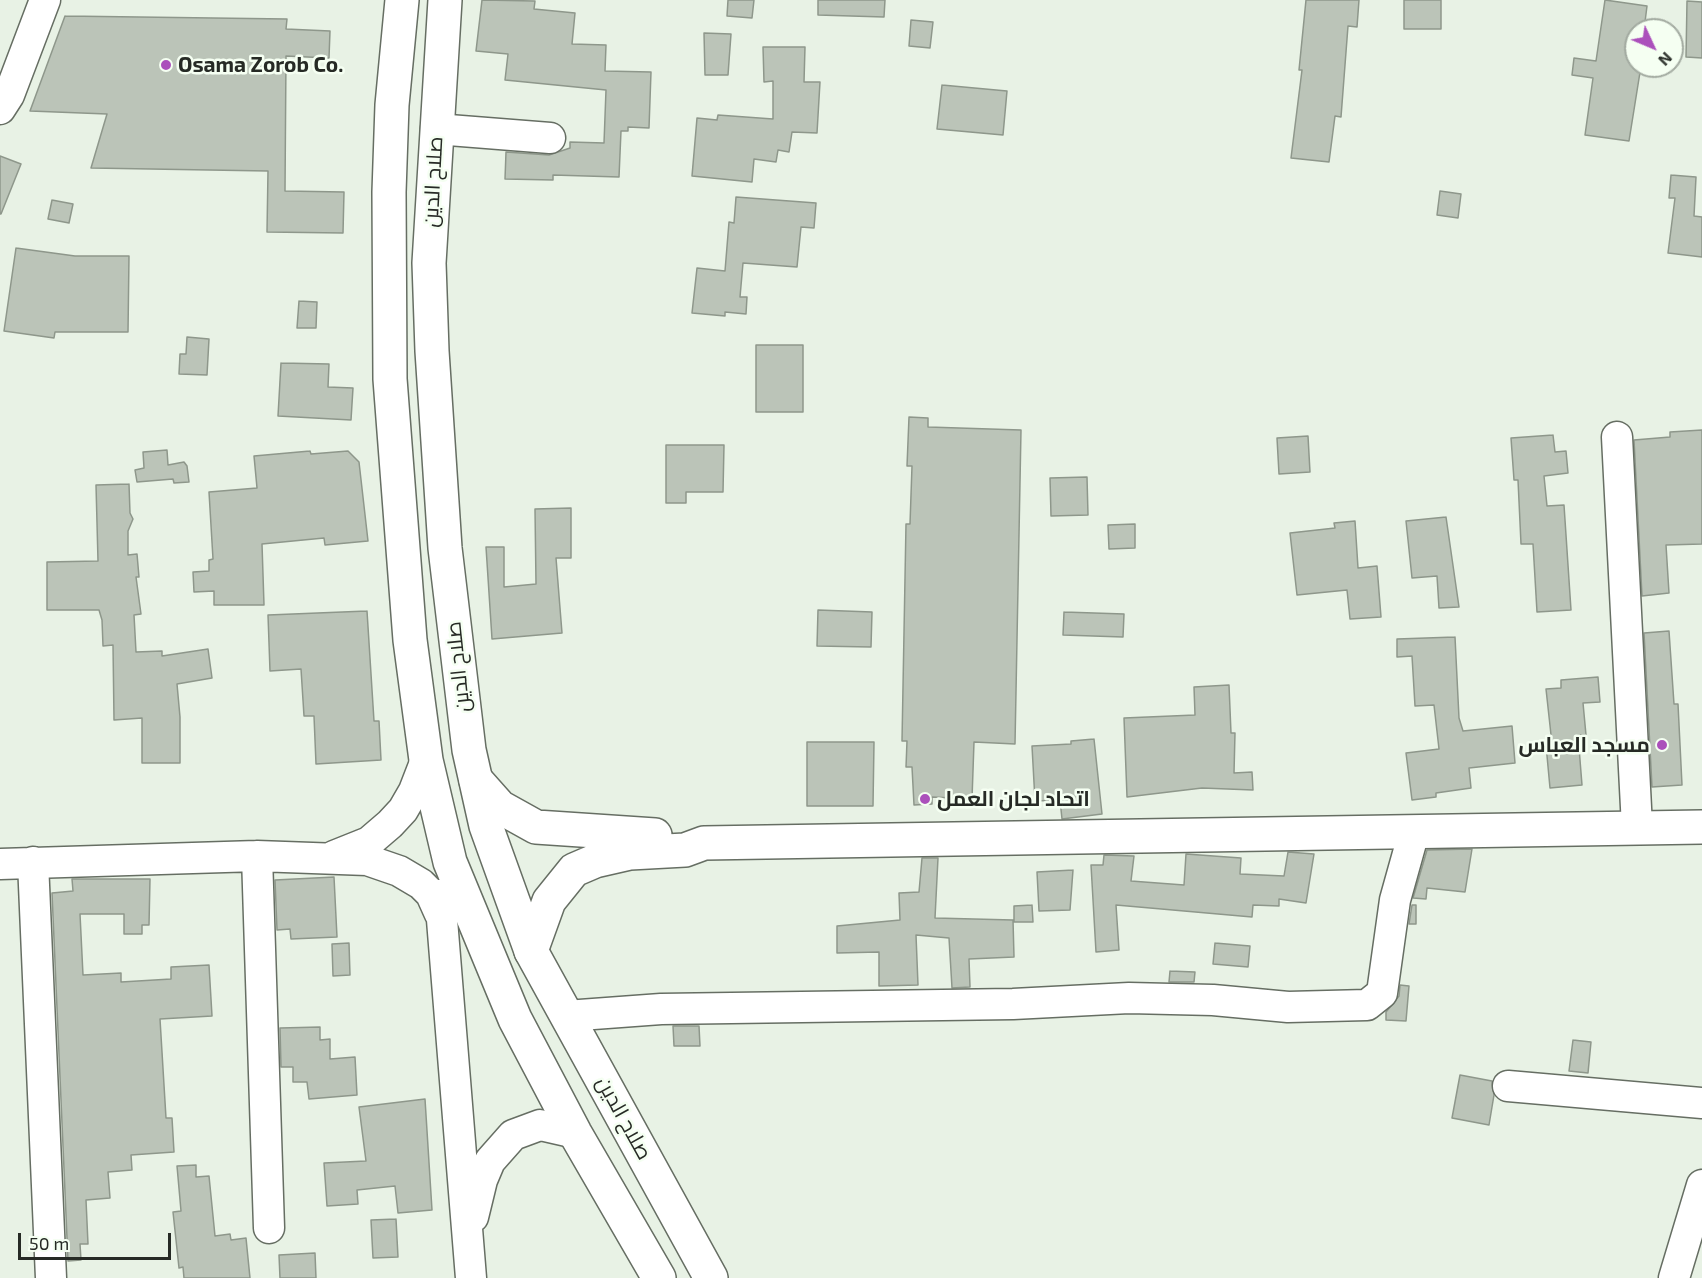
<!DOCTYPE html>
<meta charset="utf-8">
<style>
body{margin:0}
#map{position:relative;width:1702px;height:1278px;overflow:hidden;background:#e8f2e5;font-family:"Exo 2",sans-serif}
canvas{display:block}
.north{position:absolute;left:1624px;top:18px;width:60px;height:60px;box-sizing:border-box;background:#f5fff2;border:2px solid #a2aaa0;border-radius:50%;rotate:134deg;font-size:16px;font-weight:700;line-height:24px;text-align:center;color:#262a25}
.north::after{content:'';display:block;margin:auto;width:21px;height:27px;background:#ab50bb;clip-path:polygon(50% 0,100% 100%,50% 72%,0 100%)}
.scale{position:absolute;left:18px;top:1233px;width:153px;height:27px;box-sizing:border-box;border:3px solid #262a25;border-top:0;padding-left:8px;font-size:18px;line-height:21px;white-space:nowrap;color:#262a25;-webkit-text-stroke:4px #f5fff2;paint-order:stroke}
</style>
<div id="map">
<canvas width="1702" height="1278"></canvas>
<div class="north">N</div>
<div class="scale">50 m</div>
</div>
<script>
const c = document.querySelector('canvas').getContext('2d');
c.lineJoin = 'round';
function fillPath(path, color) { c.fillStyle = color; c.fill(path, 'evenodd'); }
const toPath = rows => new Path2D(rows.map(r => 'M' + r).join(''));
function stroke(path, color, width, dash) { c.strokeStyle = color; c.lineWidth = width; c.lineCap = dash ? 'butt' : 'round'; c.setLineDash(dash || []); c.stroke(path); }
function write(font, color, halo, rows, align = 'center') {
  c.font = font + ' "Exo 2",Cairo,sans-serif'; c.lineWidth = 5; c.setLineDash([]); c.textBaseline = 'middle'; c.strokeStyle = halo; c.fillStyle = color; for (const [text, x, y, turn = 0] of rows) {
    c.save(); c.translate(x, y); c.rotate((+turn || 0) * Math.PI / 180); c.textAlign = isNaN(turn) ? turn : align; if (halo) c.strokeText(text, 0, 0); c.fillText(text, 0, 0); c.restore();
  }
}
const building = toPath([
 [482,0,535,1,534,9,575,13,572,44,606,45,605,71,651,72,649,128,628,127,628,131,621,131,619,177,553,175,553,180,505,179,506,152,549,155,570,148,570,142,604,143,606,90,505,80,508,54,476,51,482,0],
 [728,0,754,0,752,18,727,16,728,0],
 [818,0,885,0,884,17,818,15,818,0],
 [1306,0,1359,0,1357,27,1348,26,1341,117,1335,116,1329,162,1291,158,1302,70,1299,70,1306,0],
 [1404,0,1441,0,1441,29,1404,29,1404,0],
 [1605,0,1647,6,1644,30,1636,30,1636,66,1641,66,1629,141,1585,135,1593,78,1572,75,1574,58,1596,61,1605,0],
 [1687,1,1702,2,1702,58,1686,57,1687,1],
 [65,16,287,19,286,29,330,31,329,58,286,56,285,191,344,192,343,233,267,232,268,171,91,168,107,114,30,111,65,16],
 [911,20,933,22,930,48,909,46,911,20],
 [704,33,731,34,728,75,705,75,704,33],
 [763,47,805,47,804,82,820,82,817,133,792,132,789,152,778,150,776,162,754,159,752,182,692,176,697,118,717,120,718,115,773,119,773,81,764,82,763,47],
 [942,85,1007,91,1003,135,937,129,942,85],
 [0,156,21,164,1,214,0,214,0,156],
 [1671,175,1696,177,1694,216,1702,217,1702,257,1668,253,1675,198,1669,198,1671,175],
 [1440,191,1461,194,1458,218,1437,215,1440,191],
 [736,197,816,203,814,228,801,227,797,267,743,263,740,297,747,297,746,314,725,312,725,316,692,313,697,268,725,271,729,222,734,223,736,197],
 [52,200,73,204,69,223,48,219,52,200],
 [16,248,75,256,129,256,128,332,55,332,54,338,4,331,16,248],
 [299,301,317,302,316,328,297,328,299,301],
 [187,337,209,339,207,375,179,374,180,354,186,354,187,337],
 [756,345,803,345,803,412,756,412,756,345],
 [281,363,329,364,328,387,353,388,351,420,278,416,281,363],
 [909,417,928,418,928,427,1021,430,1015,744,974,742,972,799,932,797,932,804,914,805,912,767,906,767,907,741,902,741,906,524,910,524,912,466,907,466,909,417],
 [1702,430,1702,544,1666,545,1669,593,1642,596,1634,440,1670,437,1670,432,1702,430],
 [1553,435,1555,452,1566,451,1568,473,1544,476,1547,506,1564,505,1571,610,1537,612,1533,544,1521,544,1518,480,1514,480,1511,438,1553,435],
 [1308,436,1310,472,1279,474,1277,438,1308,436],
 [666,445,724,445,723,492,686,492,686,503,666,503,666,445],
 [167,450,168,465,184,462,187,466,189,482,174,483,173,479,137,482,135,470,144,468,143,452,167,450],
 [310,451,311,454,348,451,359,462,368,541,325,545,324,538,262,544,264,605,214,605,214,591,194,592,193,572,209,571,209,560,213,559,209,492,257,488,254,456,310,451],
 [1087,477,1088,515,1051,516,1050,478,1087,477],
 [129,484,130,513,133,519,128,531,128,555,137,554,139,577,136,577,141,614,134,615,136,652,162,651,162,656,208,649,212,678,177,684,180,717,180,763,142,763,142,718,114,720,113,645,103,646,102,620,99,610,47,610,47,562,98,561,96,485,129,484],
 [571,508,571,558,556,558,562,633,492,639,486,547,504,547,504,587,536,584,535,509,571,508],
 [1446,517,1459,607,1439,608,1437,576,1412,578,1406,521,1446,517],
 [1355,521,1358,568,1377,566,1381,617,1350,619,1347,590,1297,595,1290,533,1335,528,1334,523,1355,521],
 [1135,524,1135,548,1109,549,1108,525,1135,524],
 [818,610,872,612,871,647,817,646,818,610],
 [367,611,374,721,379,721,381,760,316,764,314,716,304,716,301,669,270,671,268,615,367,611],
 [1064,612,1124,614,1123,637,1063,635,1064,612],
 [1669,631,1674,704,1678,704,1682,785,1652,787,1644,633,1669,631],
 [1455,637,1459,718,1463,731,1512,726,1515,763,1469,768,1471,788,1436,793,1436,797,1412,800,1406,753,1439,749,1434,705,1415,706,1412,656,1397,657,1397,639,1455,637],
 [1598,677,1600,702,1583,703,1586,735,1578,735,1582,785,1550,788,1546,745,1552,744,1546,689,1561,688,1561,680,1598,677],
 [1229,685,1231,733,1235,733,1234,773,1252,772,1253,790,1202,788,1127,797,1124,718,1195,715,1194,687,1229,685],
 [1094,739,1102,814,1062,819,1060,800,1035,801,1032,746,1071,744,1071,741,1094,739],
 [807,742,874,742,873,806,807,806,807,742],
 [1472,849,1465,892,1427,888,1426,899,1413,898,1427,850,1472,849],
 [1288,852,1314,854,1306,903,1279,899,1279,906,1253,905,1252,917,1116,905,1119,950,1096,952,1091,865,1103,865,1104,855,1134,856,1131,881,1184,885,1186,854,1241,858,1240,874,1284,876,1288,852],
 [922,858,938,858,935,918,1013,920,1014,957,969,959,970,987,952,988,949,938,916,935,918,985,879,986,879,952,837,953,837,926,900,920,899,893,919,892,922,858],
 [1073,870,1070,910,1039,911,1037,872,1073,870],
 [334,877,337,937,291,939,290,929,277,930,275,880,334,877],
 [72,879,150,879,149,925,142,925,142,934,124,934,124,914,80,914,83,975,121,973,121,982,171,979,171,967,209,965,212,1016,160,1019,166,1118,172,1118,174,1152,131,1155,132,1170,108,1172,110,1198,86,1200,88,1244,80,1244,81,1260,68,1261,52,893,73,891,72,879],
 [1032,905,1033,922,1014,922,1014,906,1032,905],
 [1412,905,1416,905,1416,924,1409,924,1412,905],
 [349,943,350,975,333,976,332,944,349,943],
 [1215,943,1250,946,1248,967,1213,964,1215,943],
 [1170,971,1195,972,1194,982,1169,982,1170,971],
 [1400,985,1409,986,1406,1021,1386,1020,1386,1012,1399,996,1400,985],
 [673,1026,699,1026,700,1046,674,1046,673,1026],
 [320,1027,320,1040,330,1039,330,1059,355,1057,357,1095,309,1099,307,1082,293,1082,293,1067,281,1067,280,1028,320,1027],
 [1573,1040,1591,1042,1588,1073,1569,1071,1573,1040],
 [1460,1075,1492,1081,1494,1095,1489,1125,1452,1118,1460,1075],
 [425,1099,432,1210,398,1213,395,1186,357,1190,358,1204,327,1206,324,1163,366,1161,359,1107,425,1099],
 [196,1165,196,1177,209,1176,215,1236,230,1234,231,1240,246,1238,250,1278,184,1278,183,1267,179,1268,173,1212,181,1211,177,1166,196,1165],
 [396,1219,398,1257,373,1258,371,1220,396,1219],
 [315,1253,316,1278,280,1278,279,1255,315,1253]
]);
fillPath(building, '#bbc4b8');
stroke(building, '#8e978b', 1.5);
const minor = toPath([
 [0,109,9,95,45,0],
 [436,129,550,138],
 [1617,437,1637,827],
 [257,856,269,1228],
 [334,856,369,842,390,824,403,810,414,791,426,760],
 [33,862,51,1278],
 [0,864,257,856,367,860,399,871,421,884,431,894,440,914],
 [440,895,471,1278],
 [566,1016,661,1009,1013,1004,1129,998,1213,1000,1288,1007,1367,1005,1382,993,1395,900,1414,832],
 [1508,1086,1702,1103],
 [473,1217,482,1180,490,1161,513,1135,540,1125,575,1133],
 [1674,1278,1702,1185]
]);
const major = toPath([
 [476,780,500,807,536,827,655,835],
 [531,951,549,901,574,870,595,861,630,853,685,850,704,843,1702,827]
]);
const highway = toPath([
 [402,0,392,105,389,192,390,379,410,640,426,760,450,862,515,1019,575,1133,659,1278],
 [445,0,429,263,432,351,445,548,469,750,486,826,531,951,711,1278]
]);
stroke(minor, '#666e63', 33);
stroke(major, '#666e63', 36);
stroke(highway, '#666e63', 36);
stroke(minor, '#fff', 30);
stroke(major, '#fff', 33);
stroke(highway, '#fff', 33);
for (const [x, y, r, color] of [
 [166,65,6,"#ab50bb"],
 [1662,745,6,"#ab50bb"],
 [925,799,6,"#ab50bb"]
]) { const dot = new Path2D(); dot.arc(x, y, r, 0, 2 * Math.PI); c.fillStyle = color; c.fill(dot); stroke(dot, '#f5fff2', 2); }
write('bold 21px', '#262a25', '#f5fff2', [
 ["Osama Zorob Co.",178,65],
 ["مسجد العباس",1650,745,"right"],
 ["اتحاد لجان العمل",937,799]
], 'left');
write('21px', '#262a25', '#f5fff2', [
 ["صلاح الدين",433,182,-87],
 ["صلاح الدين",458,667,-96],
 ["صلاح الدين",624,1118,61]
]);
</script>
